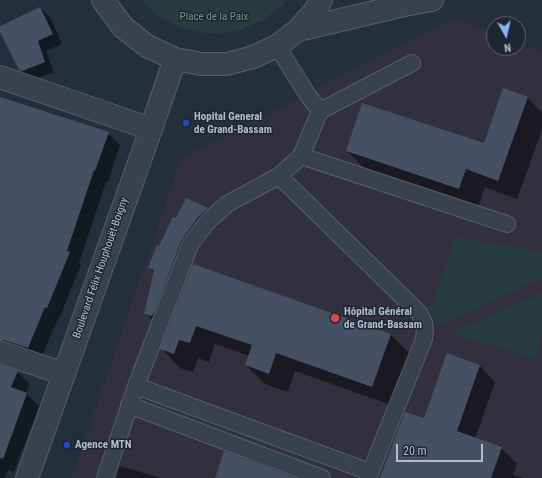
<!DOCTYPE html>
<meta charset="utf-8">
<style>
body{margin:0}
#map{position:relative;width:542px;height:478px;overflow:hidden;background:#242f3e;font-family:"Roboto Condensed",sans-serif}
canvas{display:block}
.north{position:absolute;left:486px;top:16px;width:40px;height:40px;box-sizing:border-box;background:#1d2633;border:1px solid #59626f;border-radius:50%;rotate:172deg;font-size:11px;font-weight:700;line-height:16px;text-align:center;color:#b4bcc9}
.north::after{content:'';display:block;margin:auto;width:14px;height:18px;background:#8ab4f8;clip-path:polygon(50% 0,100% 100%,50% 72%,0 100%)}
.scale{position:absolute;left:396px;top:444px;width:87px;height:18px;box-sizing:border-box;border:2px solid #b4bcc9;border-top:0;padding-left:5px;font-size:12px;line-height:14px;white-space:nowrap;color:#b4bcc9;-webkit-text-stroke:3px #1d2633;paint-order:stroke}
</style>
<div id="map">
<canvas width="542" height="478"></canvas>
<div class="north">N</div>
<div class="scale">20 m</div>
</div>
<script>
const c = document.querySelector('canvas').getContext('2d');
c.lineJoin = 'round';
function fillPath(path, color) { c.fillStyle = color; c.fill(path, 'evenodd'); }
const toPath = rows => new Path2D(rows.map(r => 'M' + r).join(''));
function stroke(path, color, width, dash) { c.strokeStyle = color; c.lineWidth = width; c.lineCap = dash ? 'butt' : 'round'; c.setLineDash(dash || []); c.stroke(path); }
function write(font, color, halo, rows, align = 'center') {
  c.font = font + ' "Roboto Condensed",sans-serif'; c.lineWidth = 3; c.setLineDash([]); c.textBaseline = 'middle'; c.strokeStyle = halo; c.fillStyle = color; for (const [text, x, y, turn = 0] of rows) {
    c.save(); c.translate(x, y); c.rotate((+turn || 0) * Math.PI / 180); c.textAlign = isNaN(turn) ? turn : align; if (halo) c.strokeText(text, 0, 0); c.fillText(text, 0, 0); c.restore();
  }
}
fillPath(toPath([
 [455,18,494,33,494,48,518,48,518,42,542,51,542,478,72,478,182,157]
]), '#32303f');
fillPath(toPath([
 [142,0,287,0,283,5,262,21,237,31,211,34,184,29,160,17],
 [456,237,542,252,542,278,444,323,427,319],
 [542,293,542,334,535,358,450,333]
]), '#263c3f');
fillPath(toPath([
 [40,8,50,17,62,44,46,51,54,72,32,80,29,79,20,70,0,29,0,27],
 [504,89,528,98,542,113,542,130,517,199,485,187,478,207,366,170,347,151,485,144],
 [0,98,108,133,120,145,108,182,106,182,79,263,81,265,59,319,58,319,40,360,0,361],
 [187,199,207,209,212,214,157,321,151,319,146,313,155,273,149,267],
 [193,265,390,334,409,353,391,405,295,371,288,392,265,384,246,365,249,356,215,344,209,362,198,358,193,372,180,368,162,349],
 [0,366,17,372,30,384,26,393,39,406,14,472,8,470,5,478,0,478],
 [480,366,495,382,475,439,501,448,517,464,513,475,524,478,381,478,425,420],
 [120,466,161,478,116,478]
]), '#0007');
fillPath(toPath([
 [40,7,53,34,38,41,45,62,22,71,19,70,0,32,0,26],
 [503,88,528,97,498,181,466,169,459,189,346,151,362,103,484,143],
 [0,97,109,132,95,171,94,170,67,251,70,252,47,308,45,307,28,348,4,340,0,340],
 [186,198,208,208,199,216,181,241,155,311,152,316,144,314,154,270,148,268,157,245,159,246,173,217,176,218],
 [193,264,391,334,372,387,276,353,269,374,245,365,252,345,196,326,190,343,179,340,174,354,160,349],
 [447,353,480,365,457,431,502,447,491,478,380,478,405,412,424,418],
 [0,365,18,371,11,387,27,393,3,459,0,458],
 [224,451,295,478,215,478]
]), '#455162');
const service = toPath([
 [320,111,412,63],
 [301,156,507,224],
 [279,176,419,313,424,323,425,329,424,339,368,478],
 [136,386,370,472],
 [129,405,322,478],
 [105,478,136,386,190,245,207,222,227,204,279,176,301,156,320,111,307,94,277,46]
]);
const minor = toPath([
 [0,77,151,129],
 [0,352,64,374]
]);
const tertiary = toPath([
 [103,0,123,27,147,46,175,59,201,64,227,64,253,57,277,46,298,30,315,11,321,0],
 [298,30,404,5,432,0],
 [27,478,151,129,175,59]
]);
stroke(service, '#565f6c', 18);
stroke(minor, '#565f6c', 24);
stroke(tertiary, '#565f6c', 24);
stroke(service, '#38414e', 16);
stroke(minor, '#38414e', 22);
stroke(tertiary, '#38414e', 22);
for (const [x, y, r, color] of [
 [186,123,4,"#1a4fb4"],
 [335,318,5,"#e0444e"],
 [67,445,4,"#1a4fb4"]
]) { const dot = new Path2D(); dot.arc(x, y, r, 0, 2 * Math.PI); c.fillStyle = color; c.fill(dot); stroke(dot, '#1d2633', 1.5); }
write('11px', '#6b9a76', '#1d2633', [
 ["Place de la Paix",214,17]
]);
write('bold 11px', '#b4bcc9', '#1d2633', [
 ["Hopital General",194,117],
 ["de Grand-Bassam",194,130],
 ["Hôpital Général",344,312],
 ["de Grand-Bassam",344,325],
 ["Agence MTN",75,445]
], 'left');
write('11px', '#b4bcc9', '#1d2633', [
 ["Boulevard Félix Houphouët-Boigny",101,268,-71]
]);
</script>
